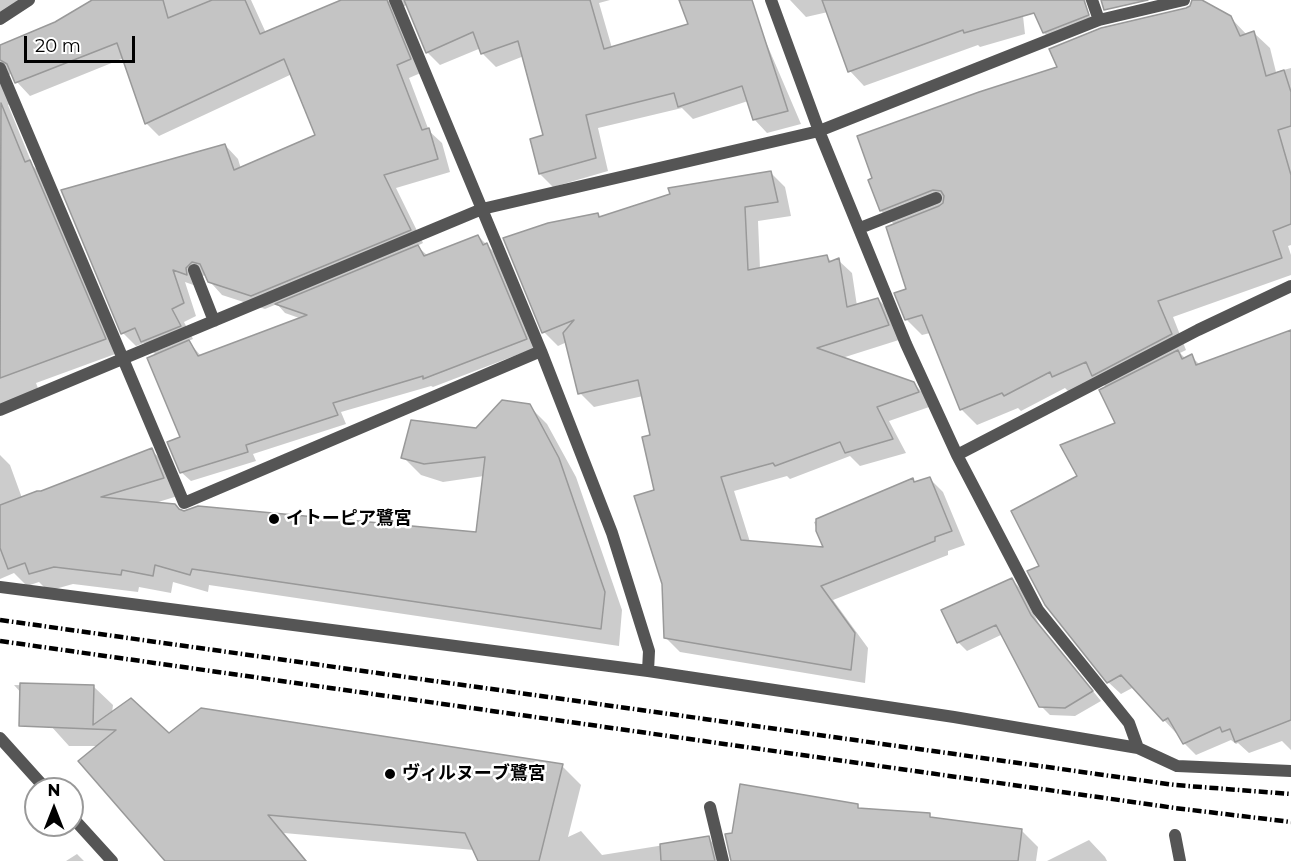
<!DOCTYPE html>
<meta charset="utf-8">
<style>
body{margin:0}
#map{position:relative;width:1291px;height:861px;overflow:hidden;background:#fff;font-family:Montserrat,sans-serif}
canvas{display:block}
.north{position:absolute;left:24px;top:777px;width:60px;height:60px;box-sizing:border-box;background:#fff;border:2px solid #999;border-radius:50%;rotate:0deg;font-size:16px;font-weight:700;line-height:24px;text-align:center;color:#000}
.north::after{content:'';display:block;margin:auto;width:21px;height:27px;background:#000;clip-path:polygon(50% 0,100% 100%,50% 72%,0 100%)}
.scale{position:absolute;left:24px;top:36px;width:111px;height:27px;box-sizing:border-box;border:3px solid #000;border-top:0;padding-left:8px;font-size:18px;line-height:21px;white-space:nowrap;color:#000;-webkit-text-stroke:4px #fff;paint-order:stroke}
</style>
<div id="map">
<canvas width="1291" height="861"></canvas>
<div class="north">N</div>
<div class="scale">20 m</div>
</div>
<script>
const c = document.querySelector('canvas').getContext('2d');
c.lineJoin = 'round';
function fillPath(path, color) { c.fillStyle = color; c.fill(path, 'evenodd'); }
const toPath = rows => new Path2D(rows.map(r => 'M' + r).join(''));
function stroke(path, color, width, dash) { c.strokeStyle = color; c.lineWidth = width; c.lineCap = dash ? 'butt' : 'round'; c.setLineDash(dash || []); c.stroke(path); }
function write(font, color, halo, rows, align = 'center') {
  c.font = font + ' Montserrat,"Noto Sans JP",sans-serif'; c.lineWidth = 5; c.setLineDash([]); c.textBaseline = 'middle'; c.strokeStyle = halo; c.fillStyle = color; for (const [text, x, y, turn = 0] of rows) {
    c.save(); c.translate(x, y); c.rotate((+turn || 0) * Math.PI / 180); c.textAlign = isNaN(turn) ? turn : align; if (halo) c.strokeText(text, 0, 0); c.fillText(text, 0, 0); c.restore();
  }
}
fillPath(toPath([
 [0,0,21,0,0,18],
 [95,0,251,0,266,33,344,0,610,0,599,3,612,48,690,25,681,0,748,0,801,124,767,133,754,119,748,101,693,119,682,108,598,128,608,171,553,187,540,174,544,136,524,56,496,67,483,54,481,48,440,65,427,52,406,5,401,9,423,72,409,78,429,131,442,143,450,172,396,188,423,243,417,246,428,256,478,236,496,254,535,348,433,387,431,386,341,412,346,424,253,454,256,461,191,481,181,472,182,438,156,355,144,343,136,346,123,333,225,145,238,159,241,169,317,136,292,74,159,136,146,123,124,58,30,96,17,82,12,72,4,81,12,103,8,105,33,166,43,175,118,353,36,383,39,391,0,407,0,47,56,23],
 [204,275,222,295,265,309,277,304,285,313,302,319,201,356,188,341,193,339,184,322,196,316,185,282,199,287,199,282],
 [790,0,1091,0,1042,12,1087,13,1096,22,1053,42,1044,33,1036,13,1023,16,1025,34,980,47,978,45,864,86,850,71,828,12,806,17],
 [1230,17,1247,35,1254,33,1270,48,1276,72,1291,68,1291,245,1288,246,1291,255,1291,275,1173,317,1186,350,1180,353,1186,359,1191,356,1200,365,1291,332,1291,750,1282,741,1249,753,1238,743,1236,744,1231,740,1196,755,1184,743,1178,732,1176,733,1164,720,1134,687,1121,694,1108,682,1042,566,1079,476,1117,424,1107,388,1098,379,1069,392,1065,388,1021,411,1018,408,977,425,961,409,930,333,922,335,907,320,896,294,908,290,895,225,881,211],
 [771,173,785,187,791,216,758,221,760,269,826,256,832,262,838,260,852,273,857,306,878,299,892,313,902,339,842,358,913,383,928,398,932,406,889,421,906,453,860,466,850,456,790,479,787,476,734,491,750,542,825,549,814,522,912,480,915,483,929,478,943,492,965,545,948,551,948,555,833,600,868,648,865,683,680,652,666,638,652,436,643,396,594,407,580,393,567,342,558,346,544,332,598,215,601,218],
 [529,406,547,424,576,477,622,610,619,646,209,585,208,592,173,582,171,593,139,587,138,592,73,584,48,591,39,582,27,586,14,573,0,579,0,455,10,465,22,498,42,493,151,450,169,467,181,495,155,503,181,512,477,534,484,476,443,482,421,475,403,457,477,430],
 [1012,580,1021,589,1040,626,1101,701,1075,716,1050,715,1041,706,1003,634,967,651,958,642,943,610],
 [14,685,94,687,113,705,112,713,169,735,562,766,581,785,568,837,581,831,602,855,708,838,727,857,728,861,479,861,474,850,284,833,307,861,167,861,98,746,69,746],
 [1021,830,1038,847,1036,861,921,861],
 [1089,840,1105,857,1107,861,1047,861],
 [77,854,84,861,66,861]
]), '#0003');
const building = toPath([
 [92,0,163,0,168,18,212,0,245,0,260,34,341,0,387,0,411,59,397,65,422,130,429,128,438,159,384,175,411,230,251,296,208,282,200,264,192,262,186,268,187,275,173,270,184,303,172,309,181,326,141,342,135,328,121,334,61,190,225,144,234,170,315,135,284,59,145,124,117,43,15,83,7,64,0,60,0,45,55,22,92,0],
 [404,0,590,0,604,49,688,24,679,0,752,0,788,111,753,120,742,86,678,107,674,93,586,115,596,158,539,174,530,139,543,135,518,41,481,54,473,32,426,53,404,0],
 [822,0,1084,0,1089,15,1043,33,1034,13,964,33,963,30,848,72,822,0],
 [1101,0,1148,0,1104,10,1101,0],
 [1192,0,1202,0,1231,16,1240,36,1254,31,1266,76,1284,70,1291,92,1291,126,1278,130,1291,175,1291,224,1273,231,1282,258,1158,301,1172,334,1092,376,1086,362,1052,377,1050,372,1004,396,1002,393,960,410,922,315,905,320,894,293,906,289,886,227,939,206,943,203,944,196,941,191,933,190,880,211,868,180,872,178,857,136,979,92,1057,67,1049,49,1101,28,1186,8,1190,6,1192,0],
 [1,103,25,162,30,160,106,339,0,378,1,103],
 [771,171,778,202,745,207,748,270,827,255,829,262,839,258,847,307,878,298,889,325,817,348,914,382,919,392,877,407,893,439,845,453,840,442,775,466,773,463,721,477,741,540,823,547,816,531,816,519,913,478,914,482,930,477,952,531,935,537,935,541,821,586,855,633,851,670,664,638,662,584,634,496,654,490,642,437,650,435,638,380,578,394,563,333,574,320,542,333,503,238,548,223,598,213,599,217,670,194,668,188,771,171],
 [478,235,483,245,487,243,527,339,423,379,423,376,333,403,338,415,246,445,248,452,180,473,167,442,180,437,147,358,189,340,198,356,307,315,275,304,418,245,424,256,478,235],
 [1291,330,1291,720,1235,742,1230,729,1222,732,1220,727,1183,744,1168,718,1163,721,1121,675,1107,683,1045,605,1027,571,1039,566,1011,511,1077,476,1060,445,1115,423,1099,390,1178,350,1182,359,1192,354,1196,365,1291,330],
 [502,400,530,404,559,458,605,592,601,629,192,569,190,575,155,565,153,576,122,570,121,575,54,567,29,574,25,563,8,569,0,548,0,505,37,491,41,491,152,448,164,478,101,497,175,504,179,509,184,511,198,506,476,532,485,457,424,464,401,458,411,420,476,428,502,400],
 [1012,578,1031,615,1093,691,1065,708,1039,707,996,625,957,643,941,610,1012,578],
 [20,683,94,685,93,725,131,698,169,733,201,708,563,764,539,861,478,861,465,833,268,815,306,861,165,861,78,761,116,730,19,726,20,683],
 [740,784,858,804,858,808,930,813,930,817,1022,829,1018,861,731,861,725,834,732,833,740,784],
 [709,836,715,861,661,861,660,844,709,836]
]);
fillPath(building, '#c4c4c4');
stroke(building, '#999', 1.5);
stroke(toPath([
 [395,0,541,351,612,533,649,651,648,671],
 [771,0,819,131,906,344,957,455,1038,610,1129,723,1138,748],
 [1092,0,1099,20],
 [0,19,29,0],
 [0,68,184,503,541,351],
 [860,228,936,198],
 [194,270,214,321],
 [0,410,482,209,819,131,1099,20,1184,0],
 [957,455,1198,330,1291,286],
 [0,587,648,671,954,717,1138,748,1177,766,1291,771],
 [0,738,46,789],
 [710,807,723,861],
 [72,817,112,861],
 [1175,835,1180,861]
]), '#555', 12);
stroke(toPath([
 [0,620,1175,785,1291,794],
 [0,641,1175,808,1291,822]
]), '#000', 4.5, [9, 3, 1.5, 3]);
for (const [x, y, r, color] of [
 [274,519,6,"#000"],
 [390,774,6,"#000"]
]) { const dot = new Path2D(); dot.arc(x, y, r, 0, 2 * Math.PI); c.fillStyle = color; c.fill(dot); stroke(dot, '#fff', 2); }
write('bold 18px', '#000', '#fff', [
 ["イトーピア鷺宮",286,519],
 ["ヴィルヌーブ鷺宮",402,774]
], 'left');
</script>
